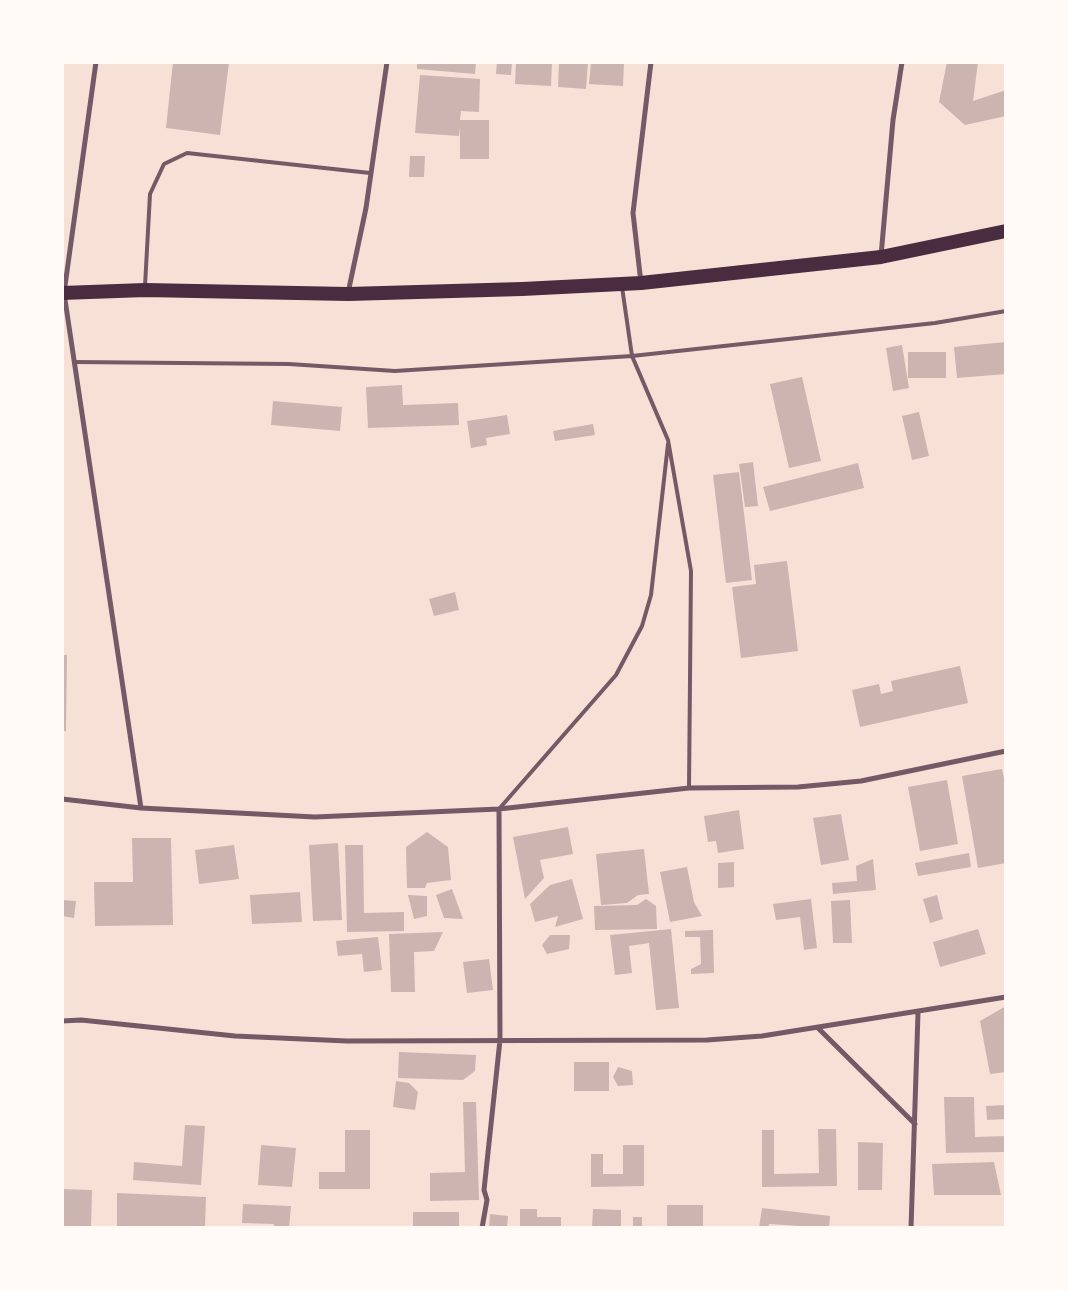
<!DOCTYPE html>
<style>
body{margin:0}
#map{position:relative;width:1068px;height:1290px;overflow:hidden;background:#f7e1d7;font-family:"Asap Condensed",sans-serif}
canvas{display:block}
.frame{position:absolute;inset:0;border:64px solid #fffaf5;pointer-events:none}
</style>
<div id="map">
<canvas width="1068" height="1290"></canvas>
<div class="frame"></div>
</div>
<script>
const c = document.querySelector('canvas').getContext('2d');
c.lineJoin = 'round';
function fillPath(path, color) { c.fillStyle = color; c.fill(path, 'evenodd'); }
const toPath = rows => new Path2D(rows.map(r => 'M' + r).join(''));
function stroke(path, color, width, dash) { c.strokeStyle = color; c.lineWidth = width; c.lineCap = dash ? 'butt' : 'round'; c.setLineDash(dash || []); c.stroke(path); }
fillPath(toPath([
 [173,62,229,62,220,135,166,128],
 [417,62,476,62,475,74,417,69],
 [497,62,512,62,511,75,496,74],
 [516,62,552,62,551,86,515,84],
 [559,62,588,62,586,89,558,87],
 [591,62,624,62,623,86,589,84],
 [947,62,978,62,973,101,1006,90,1006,116,965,125,939,102],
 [420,75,480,79,479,112,461,111,460,120,489,120,489,159,460,159,460,126,459,136,415,133],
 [410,156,425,156,424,177,409,177],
 [1006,342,1006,374,957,378,954,347],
 [902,345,909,388,893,391,886,348],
 [908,352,946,352,946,378,908,378],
 [802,377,821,461,789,468,770,384],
 [402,385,403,405,458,403,459,425,368,428,366,387],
 [273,401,342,407,340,431,271,425],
 [919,412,929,456,912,460,902,416],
 [507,415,510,434,486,438,487,445,471,448,467,421],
 [593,424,595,435,555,441,553,431],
 [753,462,758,506,745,507,739,464],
 [858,463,864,488,770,511,763,487],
 [739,472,752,580,726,583,713,475],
 [787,561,798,651,741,658,732,587,756,584,754,565],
 [455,592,459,610,434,616,429,599],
 [62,655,67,655,66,731,62,731],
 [960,666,968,703,860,727,852,690,879,684,881,694,893,691,891,681],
 [1002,769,1006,787,1006,863,978,868,962,776],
 [947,780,958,844,920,851,908,787],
 [739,810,744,849,718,853,716,841,708,842,704,816],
 [841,814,849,860,821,865,813,818],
 [568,827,573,854,540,860,544,878,525,899,513,837],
 [427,832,448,847,451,880,427,883,425,888,407,888,406,847],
 [132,838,171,838,173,925,95,926,94,882,133,882],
 [338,843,342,920,313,921,309,845],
 [234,845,239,879,199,884,195,850],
 [345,845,363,845,364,913,404,912,404,931,347,932],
 [644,849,649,894,638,895,627,903,601,905,596,854],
 [969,853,971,867,918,876,915,863],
 [873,859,876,890,833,894,832,883,857,881,856,866],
 [734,862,734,887,718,888,718,863],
 [687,867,694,902,702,916,670,922,660,872],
 [572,879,583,919,555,927,558,916,535,922,530,904,550,885],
 [452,889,463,919,444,918,436,895],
 [300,892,302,922,252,924,250,895],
 [408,895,427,896,427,916,414,919],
 [937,895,943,919,930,923,923,899],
 [646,899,656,906,657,929,595,930,594,906,637,905],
 [811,899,817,948,804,950,800,917,776,920,773,904],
 [62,900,76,901,74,918,62,916],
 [850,900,852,943,833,943,831,901],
 [671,929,679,1008,656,1010,649,943,629,946,632,973,615,975,610,935],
 [978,929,986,954,940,967,933,942],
 [713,930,714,973,691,974,691,969,701,964,700,937,685,937,685,931],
 [443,932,434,951,414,952,415,992,391,992,389,934],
 [550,935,570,935,569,949,547,954,542,945],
 [378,937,382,970,364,972,362,954,338,956,336,941],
 [489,959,493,990,467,993,463,962],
 [1006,1006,1006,1072,990,1074,980,1021],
 [399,1052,476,1055,475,1071,463,1080,398,1078],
 [574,1062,609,1062,609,1091,574,1091],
 [618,1067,632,1071,633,1085,618,1086,613,1077],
 [396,1081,409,1083,418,1092,415,1110,393,1107],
 [944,1097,974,1097,975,1137,1006,1136,1006,1152,946,1153],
 [463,1102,476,1102,479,1200,430,1201,430,1173,465,1172],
 [1006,1105,1006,1119,987,1120,986,1106],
 [185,1125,205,1126,201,1185,133,1180,134,1162,182,1166],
 [818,1129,836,1129,837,1186,762,1187,762,1130,774,1130,774,1174,819,1173],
 [345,1130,370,1130,370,1189,319,1189,319,1172,345,1172],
 [858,1142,883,1143,882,1190,858,1190],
 [261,1145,296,1148,292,1187,258,1185],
 [623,1145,644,1145,644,1186,591,1187,591,1154,603,1154,603,1174,623,1174],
 [994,1162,1001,1195,934,1195,932,1164],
 [62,1189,92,1190,91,1228,62,1228],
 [117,1193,206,1197,205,1228,117,1228],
 [243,1204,291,1206,289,1228,274,1228,274,1224,242,1223],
 [667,1205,703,1205,703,1228,667,1228],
 [762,1208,830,1216,829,1228,769,1224,768,1228,759,1228],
 [520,1209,537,1209,537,1217,561,1217,561,1228,520,1228],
 [593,1209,621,1210,621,1228,592,1228],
 [413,1212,459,1212,459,1228,413,1228],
 [490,1214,508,1216,507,1228,489,1228],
 [633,1217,642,1217,642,1228,633,1228]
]), '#ccb4b1');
stroke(toPath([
 [145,286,150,194,164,164,187,153,370,173],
 [622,287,632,356,668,440,691,571,689,788],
 [74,362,289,364,395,371,632,356,935,323,1006,311],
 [499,809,616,675,642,626,651,595,668,444]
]), '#755966', 4);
stroke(toPath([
 [96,62,64,293,141,808],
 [881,256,893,120,902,62],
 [641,283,633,213,651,62],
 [348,293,366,208,387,62],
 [62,799,141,808,315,817,499,809,689,788,798,787,861,781,1006,751],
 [62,1021,81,1020,235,1036,347,1041,707,1040,762,1036,1006,997],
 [818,1028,915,1124],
 [482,1228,487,1200,484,1190,500,1040,499,809],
 [911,1228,918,1013]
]), '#755966', 5);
stroke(toPath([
 [62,293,145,290,348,294,522,289,641,283,881,257,1006,231]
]), '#4a2c40', 14);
</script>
